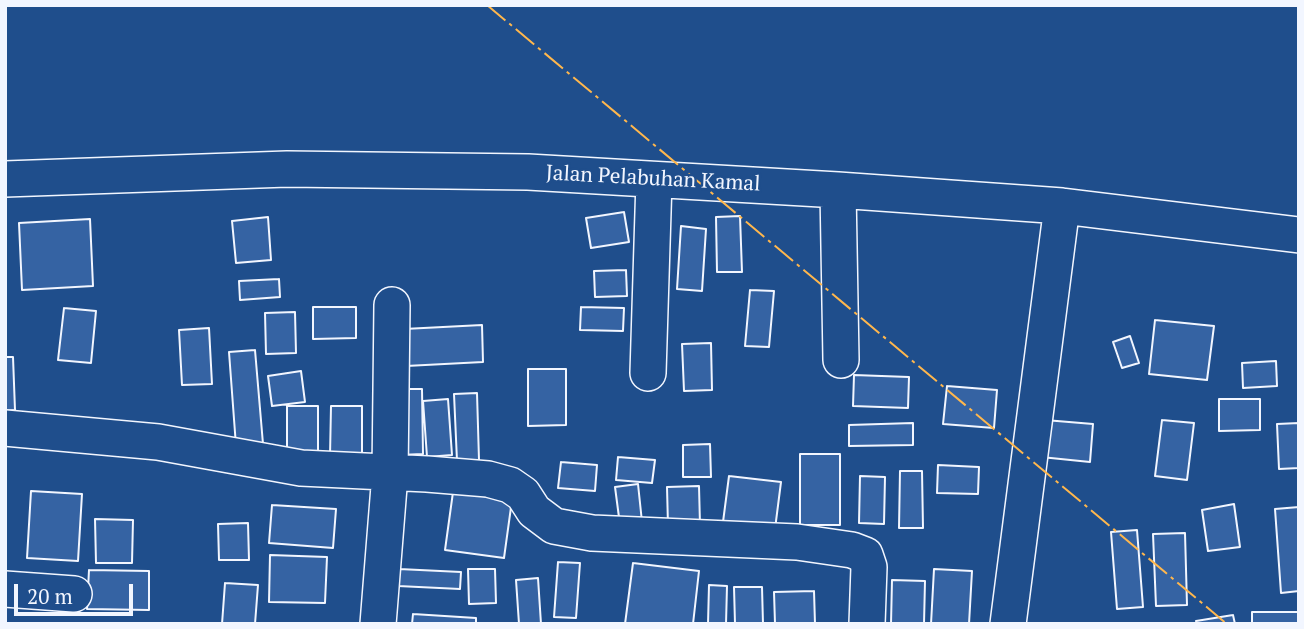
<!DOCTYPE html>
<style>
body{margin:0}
#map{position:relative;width:1304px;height:629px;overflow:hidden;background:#1f4e8c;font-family:"PT Serif",serif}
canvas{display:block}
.frame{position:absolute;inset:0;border:7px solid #f2f6ff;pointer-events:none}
.scale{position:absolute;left:14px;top:584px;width:119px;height:32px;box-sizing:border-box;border:4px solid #f2f6ff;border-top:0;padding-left:9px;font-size:21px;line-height:24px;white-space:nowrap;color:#f2f6ff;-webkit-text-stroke:5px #1f4e8c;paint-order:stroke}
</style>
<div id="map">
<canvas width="1304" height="629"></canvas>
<div class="frame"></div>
<div class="scale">20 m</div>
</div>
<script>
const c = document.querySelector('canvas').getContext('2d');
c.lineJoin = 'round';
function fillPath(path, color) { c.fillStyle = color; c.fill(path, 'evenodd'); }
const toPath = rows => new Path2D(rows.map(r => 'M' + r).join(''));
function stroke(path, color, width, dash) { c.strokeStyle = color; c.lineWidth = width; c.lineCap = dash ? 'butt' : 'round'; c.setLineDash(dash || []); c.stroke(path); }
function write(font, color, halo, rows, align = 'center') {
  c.font = font + ' "PT Serif",serif'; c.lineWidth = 5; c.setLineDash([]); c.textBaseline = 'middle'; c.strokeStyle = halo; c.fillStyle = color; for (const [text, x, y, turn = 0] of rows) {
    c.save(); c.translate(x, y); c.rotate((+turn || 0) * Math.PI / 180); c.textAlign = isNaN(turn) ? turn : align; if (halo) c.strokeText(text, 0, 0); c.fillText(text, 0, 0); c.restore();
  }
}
const building = toPath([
 [624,212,629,242,591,248,586,218,624,212],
 [740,216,742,272,717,272,716,217,740,216],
 [268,217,271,260,236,263,232,221,268,217],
 [90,219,93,286,22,290,19,223,90,219],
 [681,226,706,229,702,291,677,289,681,226],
 [626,270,627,296,595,297,594,271,626,270],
 [279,279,280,297,240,300,239,281,279,279],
 [750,290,774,291,769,347,745,346,750,290],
 [313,307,356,307,356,338,313,339,313,307],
 [581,307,624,308,623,331,580,330,581,307],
 [64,308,96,311,91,363,58,360,64,308],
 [295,312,296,353,266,354,265,313,295,312],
 [1155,320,1214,326,1207,380,1149,374,1155,320],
 [482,325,483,362,406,366,404,329,482,325],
 [209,328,212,384,182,385,179,330,209,328],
 [1130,336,1139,363,1122,368,1113,342,1130,336],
 [711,343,712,390,684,391,682,344,711,343],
 [255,350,263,444,236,446,229,352,255,350],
 [5,357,13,357,15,410,5,411,5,357],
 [1276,361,1277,386,1243,388,1242,363,1276,361],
 [528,369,566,369,566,425,528,426,528,369],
 [301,371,305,402,272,406,268,376,301,371],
 [854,375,909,377,908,408,853,406,854,375],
 [947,386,997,390,994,428,943,424,947,386],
 [399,389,422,389,423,454,399,455,399,389],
 [477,393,479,460,457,461,454,394,477,393],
 [448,399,452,455,427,457,423,401,448,399],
 [1219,399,1260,399,1260,430,1219,431,1219,399],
 [287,406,318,406,318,455,287,455,287,406],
 [331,406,362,406,362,456,330,456,331,406],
 [1045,420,1093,424,1090,462,1041,457,1045,420],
 [1162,420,1194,423,1187,480,1155,476,1162,420],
 [913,423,913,445,849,446,849,425,913,423],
 [1299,423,1299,468,1279,469,1277,424,1299,423],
 [710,444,711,477,683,477,683,445,710,444],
 [800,454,840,454,840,525,800,525,800,454],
 [618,457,655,460,652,483,616,480,618,457],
 [561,462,597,465,595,491,558,488,561,462],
 [938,465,979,467,978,494,937,493,938,465],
 [900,471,922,471,923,528,899,528,900,471],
 [729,476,781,482,775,529,723,522,729,476],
 [860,476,885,477,884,524,859,523,860,476],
 [638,484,642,522,620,525,615,487,638,484],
 [699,486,700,525,668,526,667,487,699,486],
 [31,491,82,494,78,561,27,558,31,491],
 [453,492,512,500,504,558,445,550,453,492],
 [1234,504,1240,547,1208,551,1202,510,1234,504],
 [272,505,336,509,333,548,269,543,272,505],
 [1299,507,1299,591,1281,593,1275,509,1299,507],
 [95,519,133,520,132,563,96,563,95,519],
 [248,523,249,560,219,560,218,524,248,523],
 [1137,530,1143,607,1117,609,1111,532,1137,530],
 [1185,533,1187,605,1156,606,1153,534,1185,533],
 [270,555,327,557,325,603,269,602,270,555],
 [558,562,580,563,576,618,554,617,558,562],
 [633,563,699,571,693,624,625,624,633,563],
 [399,569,461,572,460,589,398,586,399,569],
 [468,569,495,569,496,603,469,604,468,569],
 [934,569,972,571,969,624,931,624,934,569],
 [89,570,149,571,149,610,87,609,89,570],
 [538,578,541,624,519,624,516,580,538,578],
 [892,580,925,581,924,624,891,624,892,580],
 [225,583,258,585,255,624,222,624,225,583],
 [709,585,727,586,726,624,708,624,709,585],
 [734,587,762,587,763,624,735,624,734,587],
 [814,591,815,624,775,624,774,592,814,591],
 [1252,612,1299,612,1299,624,1252,624,1252,612],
 [413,614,476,618,476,624,412,624,413,614],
 [1233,615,1235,624,1197,624,1196,621,1233,615]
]);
fillPath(building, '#3563a3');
stroke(building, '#f2f6ff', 2);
const minor = toPath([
 [5,179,287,169,528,172,838,190,1062,206,1299,235],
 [838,190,841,360],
 [648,373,654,180],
 [5,428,158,442,301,468,427,474,488,479,510,485,523,494,534,511,554,526,592,533,797,542,852,550,865,555,869,567,867,624],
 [5,589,74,594],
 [378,624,390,474,392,305],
 [1008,624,1062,206]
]);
stroke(minor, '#f2f6ff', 38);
stroke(minor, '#1f4e8c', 35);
stroke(toPath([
 [487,5,1227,624]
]), '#ffb74d', 2, [24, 5, 3.5, 5]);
write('21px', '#f2f6ff', '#1f4e8c', [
 ["Jalan Pelabuhan Kamal",653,179,3]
]);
</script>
